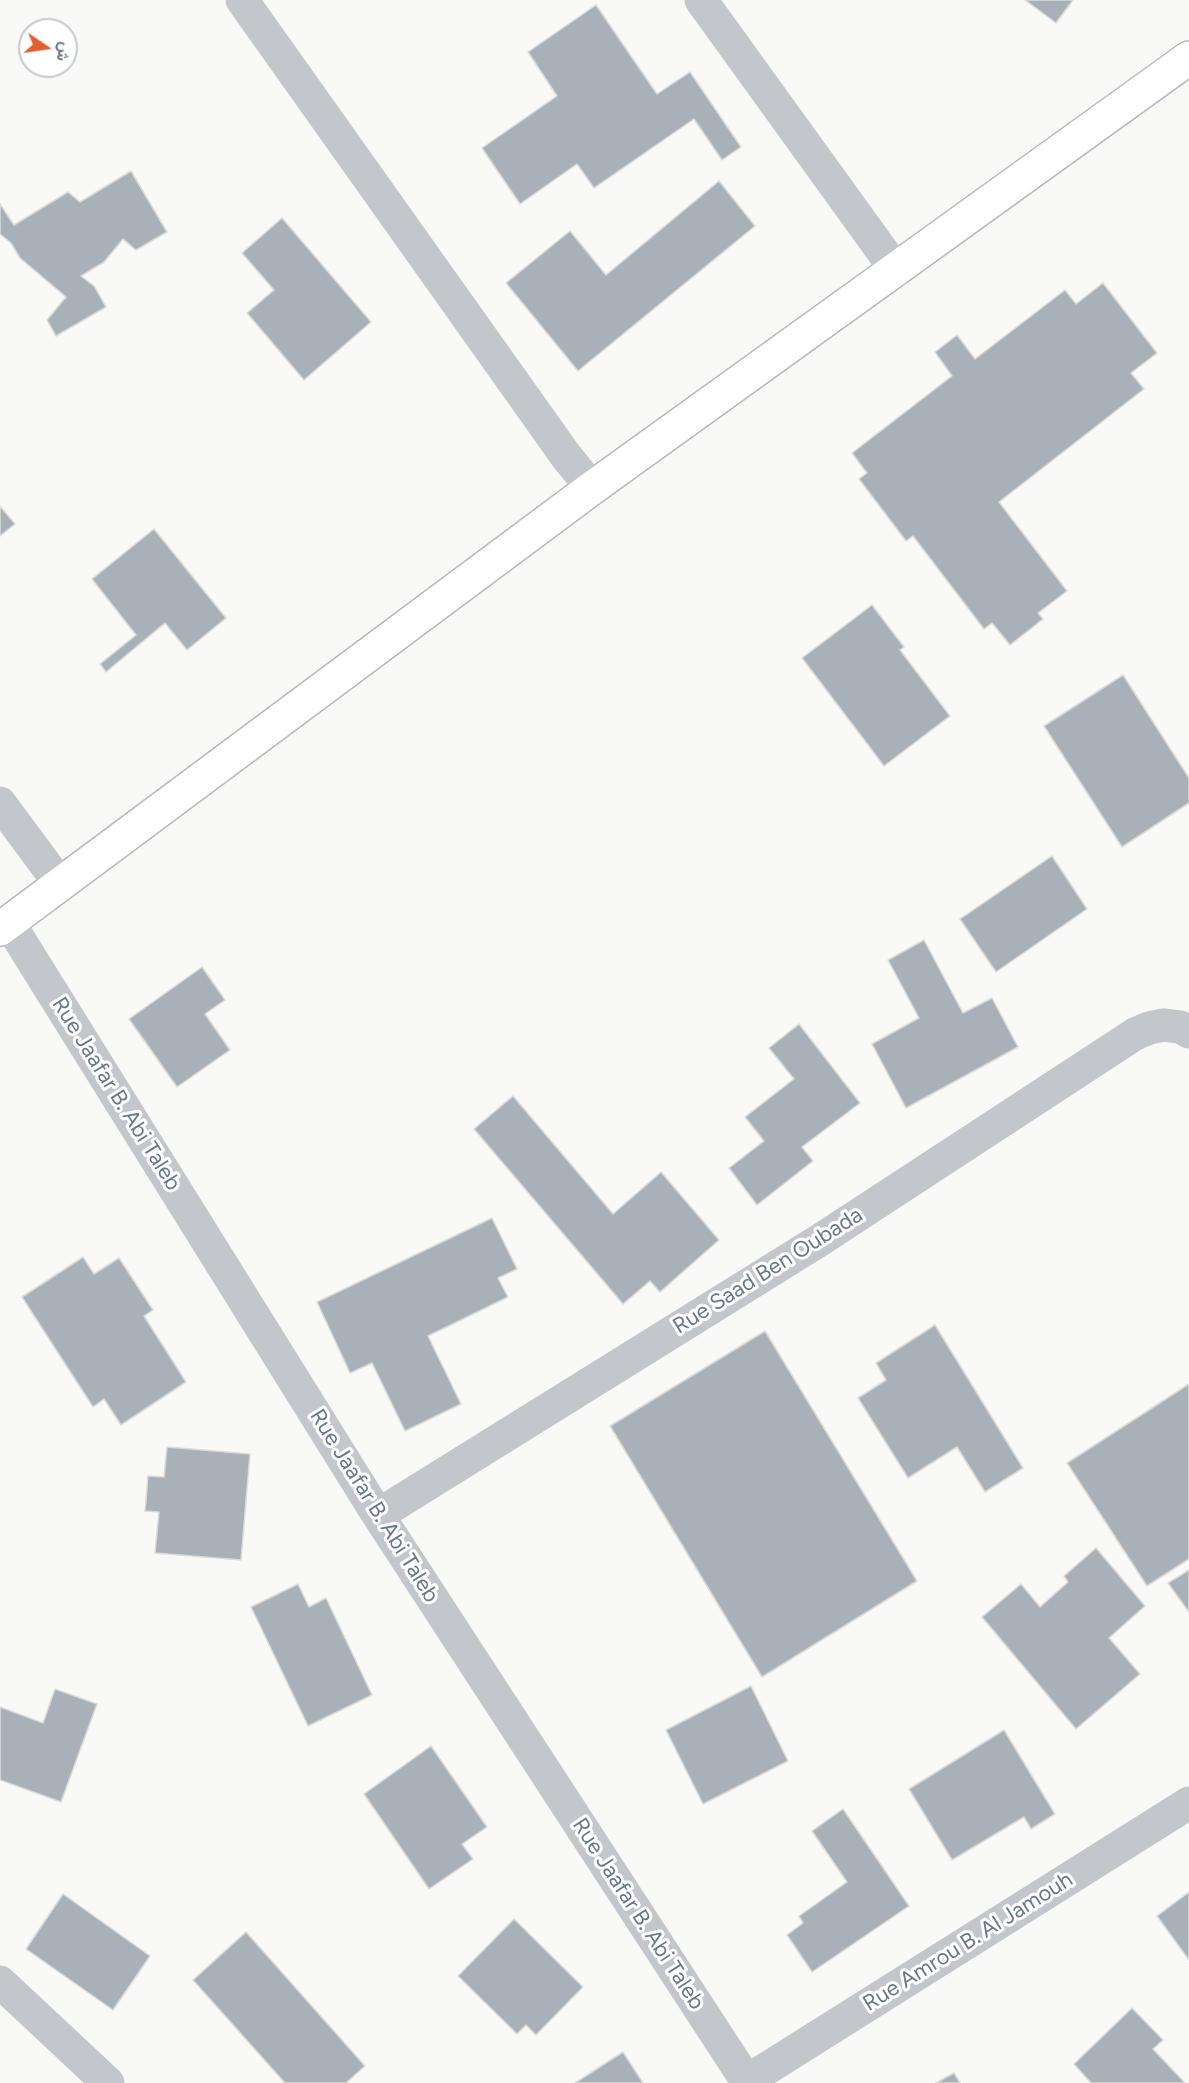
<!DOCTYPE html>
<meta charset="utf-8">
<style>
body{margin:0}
#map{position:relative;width:1189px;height:2083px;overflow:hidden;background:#f9f9f7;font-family:Figtree,Vazirmatn,sans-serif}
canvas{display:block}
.north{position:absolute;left:18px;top:18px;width:60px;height:60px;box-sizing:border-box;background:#fff;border:2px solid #c3c9cf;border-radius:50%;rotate:103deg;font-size:16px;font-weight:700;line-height:24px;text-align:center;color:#697887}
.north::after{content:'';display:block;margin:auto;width:21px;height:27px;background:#e0602f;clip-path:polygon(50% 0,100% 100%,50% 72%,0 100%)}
</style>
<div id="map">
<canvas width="1189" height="2083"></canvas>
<div class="north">ش</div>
</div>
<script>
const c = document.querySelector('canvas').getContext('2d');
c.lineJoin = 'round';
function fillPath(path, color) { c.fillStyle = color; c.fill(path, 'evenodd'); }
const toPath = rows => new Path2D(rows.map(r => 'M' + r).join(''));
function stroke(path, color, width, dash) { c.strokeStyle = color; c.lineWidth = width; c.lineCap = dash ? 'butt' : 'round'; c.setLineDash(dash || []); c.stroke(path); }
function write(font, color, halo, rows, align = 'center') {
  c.font = font + ' Figtree,sans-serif'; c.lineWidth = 6; c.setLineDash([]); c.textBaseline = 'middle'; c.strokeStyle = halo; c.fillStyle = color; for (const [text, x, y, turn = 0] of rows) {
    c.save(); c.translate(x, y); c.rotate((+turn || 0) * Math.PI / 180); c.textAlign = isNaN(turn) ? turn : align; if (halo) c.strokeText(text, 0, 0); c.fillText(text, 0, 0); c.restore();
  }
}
const building = toPath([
 [1025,0,1073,0,1056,23,1025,0],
 [596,5,657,94,690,72,741,147,722,160,694,119,594,188,577,164,520,204,482,148,557,96,528,52,596,5],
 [131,171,167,232,136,250,123,239,104,262,81,276,94,286,106,307,56,336,47,320,66,297,20,258,11,243,0,234,0,204,14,225,68,192,80,202,131,171],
 [719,181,755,226,578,371,506,283,570,231,606,275,719,181],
 [282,218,371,322,304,380,247,313,274,290,242,253,282,218],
 [1103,283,1157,353,1131,373,1144,389,999,502,1067,591,1038,613,1043,619,1010,645,992,623,984,629,913,536,906,541,859,479,867,473,852,453,952,376,935,352,957,335,975,359,1065,290,1076,304,1103,283],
 [0,506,15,524,0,536,0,506],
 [154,529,226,618,187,650,165,623,106,672,100,664,136,635,92,579,154,529],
 [872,605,904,647,900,650,950,716,884,766,802,658,872,605],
 [1123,675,1189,778,1189,803,1122,847,1044,726,1123,675],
 [1052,856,1087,909,996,972,960,919,1052,856],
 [924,940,963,1013,992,998,1018,1047,906,1108,872,1044,919,1018,888,960,924,940],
 [202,967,225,1000,205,1014,230,1050,177,1087,129,1019,202,967],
 [799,1024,860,1103,802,1147,813,1161,757,1205,729,1168,764,1141,745,1117,794,1079,769,1048,799,1024],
 [513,1096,613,1214,661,1172,719,1240,660,1292,650,1281,623,1304,474,1129,513,1096],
 [492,1218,517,1269,498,1278,508,1297,428,1336,461,1404,405,1431,372,1363,350,1373,317,1302,492,1218],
 [83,1257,94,1274,119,1258,153,1310,144,1316,186,1382,121,1425,104,1399,93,1407,22,1297,83,1257],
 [935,1325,1023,1468,985,1492,957,1447,908,1478,858,1398,886,1380,876,1363,935,1325],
 [765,1331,917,1581,762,1677,610,1426,765,1331],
 [1189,1384,1189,1559,1147,1586,1067,1463,1189,1384],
 [167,1447,250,1454,241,1560,155,1553,159,1512,145,1511,148,1476,164,1477,167,1447],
 [1096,1548,1145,1606,1109,1638,1140,1674,1076,1729,982,1617,1021,1584,1040,1607,1068,1582,1064,1576,1096,1548],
 [1189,1570,1189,1612,1168,1583,1189,1570],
 [298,1584,309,1607,326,1598,372,1695,308,1726,251,1607,298,1584],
 [751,1686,788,1761,703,1804,666,1730,751,1686],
 [55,1689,97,1704,61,1802,0,1780,0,1707,43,1723,55,1689],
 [1004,1730,1055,1814,1031,1829,1024,1817,952,1860,909,1789,1004,1730],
 [431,1746,487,1827,462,1844,473,1859,429,1889,364,1794,431,1746],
 [843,1809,909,1906,812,1972,787,1935,803,1923,799,1916,847,1882,812,1831,843,1809],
 [1189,1892,1189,1960,1157,1916,1189,1892],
 [63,1894,150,1956,113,2010,26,1949,63,1894],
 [514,1919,583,1987,536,2035,526,2025,517,2034,458,1976,514,1919],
 [246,1932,365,2066,346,2083,285,2083,193,1980,246,1932],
 [1132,2008,1163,2040,1153,2049,1185,2083,1091,2083,1074,2064,1132,2008],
 [623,2052,643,2083,575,2083,623,2052],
 [954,2073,960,2083,936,2083,954,2073]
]);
fillPath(building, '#a9b1b8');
stroke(building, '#dbdbd9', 1.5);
const secondary = toPath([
 [0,929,592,488,1189,58]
]);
stroke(secondary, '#b5babf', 36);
stroke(toPath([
 [242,0,566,456,592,488],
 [701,0,896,270],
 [0,803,60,884],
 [9,923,378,1515,748,2083],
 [378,1515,820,1240,1135,1034,1149,1028,1163,1025,1180,1027,1189,1032],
 [0,1982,108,2083],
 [747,2081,1189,1803]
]), '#c3c6ca', 33);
stroke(secondary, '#fff', 33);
write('22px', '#697887', '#fff', [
 ["Rue Jaafar B. Abi Taleb",116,1094,58],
 ["Rue Saad Ben Oubada",768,1271,-32],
 ["Rue Jaafar B. Abi Taleb",374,1506,58],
 ["Rue Jaafar B. Abi Taleb",638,1914,57],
 ["Rue Amrou B. Al Jamouh",968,1942,-32]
]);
</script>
